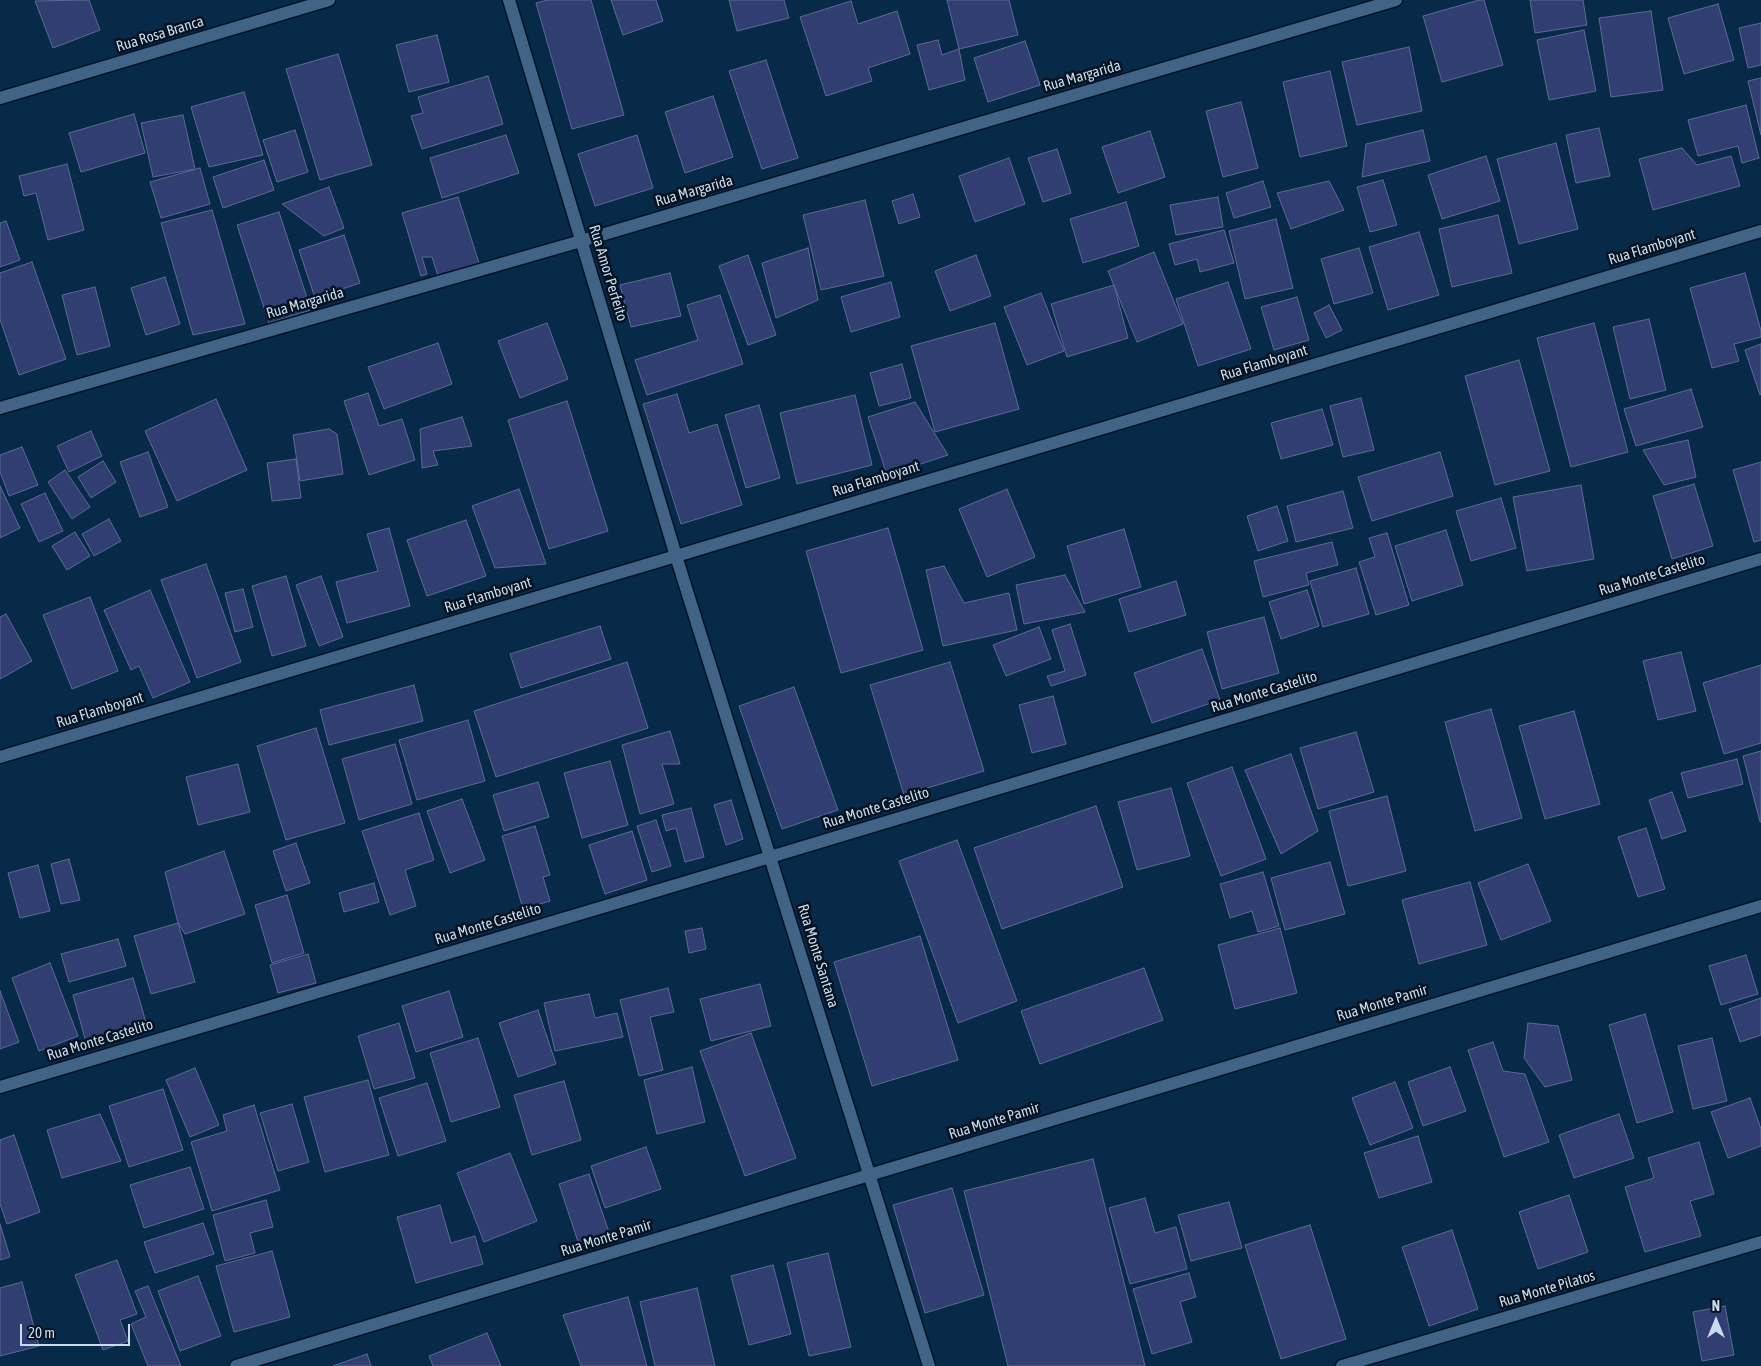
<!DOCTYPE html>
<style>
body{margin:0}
#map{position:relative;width:1761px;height:1366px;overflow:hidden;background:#082a49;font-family:"Asap Condensed",sans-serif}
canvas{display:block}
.north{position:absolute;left:1691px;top:1296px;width:50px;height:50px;-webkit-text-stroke:4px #051220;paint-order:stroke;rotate:0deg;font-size:14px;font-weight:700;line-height:20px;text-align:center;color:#c8dbef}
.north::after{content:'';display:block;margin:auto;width:18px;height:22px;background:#c8dbef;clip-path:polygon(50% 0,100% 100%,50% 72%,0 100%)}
.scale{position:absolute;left:20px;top:1324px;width:110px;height:22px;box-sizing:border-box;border:2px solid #c8dbef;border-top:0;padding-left:6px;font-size:15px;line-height:18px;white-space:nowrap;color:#c8dbef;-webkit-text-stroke:4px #051220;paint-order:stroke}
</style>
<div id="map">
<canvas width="1761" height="1366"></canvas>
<div class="north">N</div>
<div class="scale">20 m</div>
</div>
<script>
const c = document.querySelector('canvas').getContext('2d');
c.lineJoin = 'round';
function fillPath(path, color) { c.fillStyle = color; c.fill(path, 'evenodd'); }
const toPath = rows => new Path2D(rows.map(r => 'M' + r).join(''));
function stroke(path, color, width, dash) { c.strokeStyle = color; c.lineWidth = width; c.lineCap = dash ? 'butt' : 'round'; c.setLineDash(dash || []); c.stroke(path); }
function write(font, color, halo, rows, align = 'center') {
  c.font = font + ' "Asap Condensed",sans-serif'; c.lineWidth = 5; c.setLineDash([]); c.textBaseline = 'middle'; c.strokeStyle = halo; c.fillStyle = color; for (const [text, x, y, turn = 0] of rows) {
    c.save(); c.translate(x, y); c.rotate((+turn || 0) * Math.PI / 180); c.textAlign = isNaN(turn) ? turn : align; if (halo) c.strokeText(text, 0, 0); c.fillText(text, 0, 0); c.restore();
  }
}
const building = toPath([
 [89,0,100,30,53,48,35,1,89,0],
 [547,0,591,0,624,115,572,129,536,3,547,0],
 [611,0,656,0,663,21,623,35,611,0],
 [729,0,784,0,789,18,737,31,729,0],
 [947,0,1009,0,1018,35,959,49,947,0],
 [1479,0,1484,0,1503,65,1442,82,1423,16,1479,0],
 [1530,0,1583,0,1587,25,1535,33,1530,0],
 [851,1,858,24,897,11,910,54,868,68,872,81,826,96,800,17,851,1],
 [1718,4,1734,60,1684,74,1668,18,1718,4],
 [1651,11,1663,90,1611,97,1599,18,1651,11],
 [1761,23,1761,65,1748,68,1739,28,1761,23],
 [1584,30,1596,91,1549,100,1537,40,1584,30],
 [437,35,449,82,409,92,396,45,437,35],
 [938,40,942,55,959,49,965,80,929,90,917,45,938,40],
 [1025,41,1040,85,988,102,974,58,1025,41],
 [1409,47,1422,111,1357,125,1342,62,1409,47],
 [338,54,372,165,320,180,286,69,338,54],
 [766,60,798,158,762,169,729,71,766,60],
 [1330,71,1347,146,1300,157,1283,82,1330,71],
 [488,76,503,124,422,149,411,116,423,113,418,97,488,76],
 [1761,78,1761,135,1748,81,1761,78],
 [244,92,263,155,209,167,191,107,244,92],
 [713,96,733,157,685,173,665,112,713,96],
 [1241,102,1258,168,1223,177,1206,111,1241,102],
 [1746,105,1759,158,1742,163,1738,146,1698,156,1688,120,1746,105],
 [134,114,145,153,81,172,69,133,134,114],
 [183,115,195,169,153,177,141,123,183,115],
 [1599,128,1610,176,1576,183,1566,135,1599,128],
 [295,130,308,172,277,182,263,140,295,130],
 [1423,130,1430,161,1362,177,1366,144,1423,130],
 [1150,131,1165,177,1118,193,1102,147,1150,131],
 [506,135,519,173,442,198,430,158,506,135],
 [637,135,653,188,595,206,578,154,637,135],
 [1556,143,1578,229,1519,244,1497,159,1556,143],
 [1682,148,1697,165,1731,156,1740,186,1653,210,1639,159,1682,148],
 [1057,149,1071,193,1043,202,1028,158,1057,149],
 [1486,156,1500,201,1442,219,1428,175,1486,156],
 [1009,158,1025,204,975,222,959,176,1009,158],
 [264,160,274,190,223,208,213,177,264,160],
 [67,164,84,230,48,240,36,193,24,196,19,176,67,164],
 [200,168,210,204,161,218,150,182,200,168],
 [1383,180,1397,225,1370,232,1357,187,1383,180],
 [1263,181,1271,207,1234,218,1226,193,1263,181],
 [1329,181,1344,210,1291,229,1277,193,1329,181],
 [329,187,344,228,324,236,282,204,329,187],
 [913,194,920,217,899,224,892,201,913,194],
 [458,197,479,263,438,276,432,257,422,257,427,274,421,276,402,213,458,197],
 [1218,197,1223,227,1176,235,1170,205,1218,197],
 [865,200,884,276,821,290,803,215,865,200],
 [1126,202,1139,246,1083,263,1070,219,1126,202],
 [212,210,245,324,193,335,161,223,212,210],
 [279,212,311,310,269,323,237,225,279,212],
 [1498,215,1512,273,1452,287,1439,229,1498,215],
 [1276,219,1293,288,1245,299,1229,231,1276,219],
 [6,221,20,260,0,267,0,223,6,221],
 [1224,230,1234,263,1200,272,1197,259,1175,265,1169,244,1224,230],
 [1419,232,1439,295,1388,310,1369,247,1419,232],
 [344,235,360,283,315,298,299,250,344,235],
 [808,248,818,300,776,318,762,263,808,248],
 [1359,248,1373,293,1334,304,1321,259,1359,248],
 [1154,252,1183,324,1137,342,1108,271,1154,252],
 [748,255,776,335,748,345,719,266,748,255],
 [976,255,991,296,950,311,935,271,976,255],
 [32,262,66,359,19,375,0,319,0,273,32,262],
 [670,273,681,316,631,327,620,285,670,273],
 [1745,273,1761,331,1761,337,1734,344,1739,361,1712,368,1690,288,1745,273],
 [165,277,180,324,146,335,131,288,165,277],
 [891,282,900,317,851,332,841,297,891,282],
 [1228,282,1251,349,1198,366,1176,299,1228,282],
 [1114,285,1128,338,1067,357,1051,304,1114,285],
 [95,287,110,346,77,355,62,295,95,287],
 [1041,293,1064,351,1027,365,1004,307,1041,293],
 [720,295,743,364,647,395,635,360,698,340,687,305,720,295],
 [1297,297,1309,340,1274,350,1261,307,1297,297],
 [1329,305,1342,330,1326,338,1314,313,1329,305],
 [1649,319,1666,390,1630,399,1613,327,1649,319],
 [547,323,568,379,520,398,498,341,547,323],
 [995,323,1019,409,935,432,911,346,995,323],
 [1594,323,1628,452,1571,467,1537,338,1594,323],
 [438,343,452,384,384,409,368,367,438,343],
 [1761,344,1761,394,1760,395,1745,350,1761,344],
 [1519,360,1550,471,1495,485,1465,376,1519,360],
 [902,364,911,398,879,406,870,373,902,364],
 [1691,389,1703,427,1636,446,1624,409,1691,389],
 [368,393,379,426,402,419,415,460,369,475,344,401,368,393],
 [677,394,689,433,717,424,742,505,681,524,643,404,677,394],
 [855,395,872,465,797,484,780,413,855,395],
 [1361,398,1374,450,1343,457,1330,406,1361,398],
 [216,399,247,470,177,501,145,431,216,399],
 [567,401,608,531,549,549,508,420,567,401],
 [915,402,948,455,887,475,868,417,915,402],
 [759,405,780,478,746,488,725,415,759,405],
 [1322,409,1333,445,1281,459,1271,423,1322,409],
 [462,417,472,446,433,451,438,465,422,468,420,429,462,417],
 [329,429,337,434,343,474,300,481,293,435,329,429],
 [91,431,102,456,69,472,57,446,91,431],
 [1688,440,1696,477,1664,485,1643,450,1688,440],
 [22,447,38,485,9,496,0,472,0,455,22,447],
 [148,452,168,507,140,517,120,462,148,452],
 [1440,452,1453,496,1372,521,1358,477,1440,452],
 [296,459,301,498,272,501,267,463,296,459],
 [103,461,116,482,91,498,78,477,103,461],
 [1761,462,1761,540,1754,542,1733,470,1761,462],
 [65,470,90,507,72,519,48,482,65,470],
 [1694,484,1713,546,1672,559,1653,496,1694,484],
 [1581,485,1594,559,1527,571,1513,497,1581,485],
 [0,486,20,528,0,538,0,486],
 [519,489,546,564,495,568,472,506,519,489],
 [1007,489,1035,557,987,577,959,509,1007,489],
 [1343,491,1353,528,1296,542,1287,506,1343,491],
 [45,493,63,531,39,542,21,504,45,493],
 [1501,498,1516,548,1471,561,1456,511,1501,498],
 [1277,506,1288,541,1258,551,1247,516,1277,506],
 [109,519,121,541,94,556,82,534,109,519],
 [466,520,486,576,427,596,407,540,466,520],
 [389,528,410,606,347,623,336,582,378,571,367,534,389,528],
 [888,528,923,650,841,673,806,551,888,528],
 [1124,529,1141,587,1084,604,1067,546,1124,529],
 [1446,530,1463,585,1412,601,1395,546,1446,530],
 [75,532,90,556,67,570,52,546,75,532],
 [1387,533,1409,605,1376,615,1359,562,1375,557,1369,538,1387,533],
 [1332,542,1338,565,1306,573,1309,585,1263,597,1254,561,1332,542],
 [206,564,241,662,197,678,161,580,206,564],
 [944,566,964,603,1009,593,1017,630,943,646,926,570,944,566],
 [1356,568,1369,614,1323,627,1310,581,1356,568],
 [1065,575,1085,612,1024,624,1016,585,1065,575],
 [286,576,306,646,272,656,252,586,286,576],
 [321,576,343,637,319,646,296,585,321,576],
 [1176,581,1186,615,1129,632,1119,599,1176,581],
 [243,589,253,627,235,632,225,593,243,589],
 [150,590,190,682,153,698,139,666,131,670,104,610,150,590],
 [1307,590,1319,626,1281,639,1269,602,1307,590],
 [90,597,118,671,72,689,43,615,90,597],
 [6,614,32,661,0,679,0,617,6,614],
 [1264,617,1279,673,1222,689,1207,632,1264,617],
 [1070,624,1086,675,1051,686,1047,676,1065,671,1052,630,1070,624],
 [600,626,611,659,521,688,510,654,600,626],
 [1039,627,1051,659,1006,676,993,645,1039,627],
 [1202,649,1220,700,1152,723,1134,673,1202,649],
 [1681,652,1696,711,1658,720,1643,661,1681,652],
 [627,662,648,728,496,777,474,711,627,662],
 [950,662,984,771,904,795,870,685,950,662],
 [1761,665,1761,743,1724,754,1703,683,1761,665],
 [414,685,423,721,329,745,320,710,414,685],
 [794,687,838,810,782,829,739,706,794,687],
 [1053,696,1066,744,1032,753,1019,705,1053,696],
 [1491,709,1522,818,1475,831,1445,722,1491,709],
 [1574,711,1600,804,1545,819,1519,726,1574,711],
 [468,720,485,781,417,800,399,740,468,720],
 [316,728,345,823,286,840,257,746,316,728],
 [670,731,680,764,662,764,674,804,640,814,622,745,670,731],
 [1356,732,1374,792,1318,809,1300,748,1356,732],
 [395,744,412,804,359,820,342,759,395,744],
 [1761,751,1761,822,1760,822,1743,756,1761,751],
 [1291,754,1318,831,1281,854,1245,770,1291,754],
 [1737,759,1743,784,1688,798,1681,773,1737,759],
 [610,761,628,825,582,838,564,773,610,761],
 [238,764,250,812,198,825,186,777,238,764],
 [1232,767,1266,859,1221,876,1187,783,1232,767],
 [538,782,549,817,504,831,493,795,538,782],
 [1171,788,1190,856,1137,870,1118,802,1171,788],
 [1672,792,1686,831,1662,839,1649,800,1672,792],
 [1387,796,1406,871,1348,886,1329,811,1387,796],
 [462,799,485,860,450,873,427,811,462,799],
 [731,800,743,839,726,845,714,805,731,800],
 [1096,806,1123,887,1002,929,974,848,1096,806],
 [691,808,704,857,685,862,676,828,666,831,662,815,691,808],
 [419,813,434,860,405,870,416,906,390,915,362,831,419,813],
 [656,820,671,866,652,872,637,826,656,820],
 [535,826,550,875,543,877,550,901,523,909,502,836,535,826],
 [1646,828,1665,889,1638,897,1618,837,1646,828],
 [632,831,647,880,605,894,589,845,632,831],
 [957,840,1017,1001,958,1023,899,861,957,840],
 [296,843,310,883,286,891,273,851,296,843],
 [224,851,245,914,185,934,178,923,165,872,224,851],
 [69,859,80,900,61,904,51,864,69,859],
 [1330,862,1345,914,1285,930,1271,878,1330,862],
 [1528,864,1551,921,1501,940,1478,883,1528,864],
 [38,865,50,911,20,918,8,873,38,865],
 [1263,872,1279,926,1258,932,1252,911,1230,918,1220,884,1263,872],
 [1470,882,1487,945,1419,964,1402,900,1470,882],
 [374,883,379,902,344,912,339,893,374,883],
 [287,895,304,953,272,963,255,905,287,895],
 [178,923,195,982,151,994,134,936,178,923],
 [702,928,706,949,689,953,685,931,702,928],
 [1280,928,1297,993,1235,1009,1218,945,1280,928],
 [920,936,958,1060,872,1086,834,962,920,936],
 [118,939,126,966,69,982,61,954,118,939],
 [308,954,316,983,278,993,270,965,308,954],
 [1746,955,1758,994,1721,1005,1709,966,1746,955],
 [50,963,78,1036,39,1051,12,978,50,963],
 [1144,968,1163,1020,1040,1064,1021,1011,1144,968],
 [133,978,148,1029,87,1046,73,995,133,978],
 [760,984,771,1026,711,1041,700,999,760,984],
 [668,988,674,1012,650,1017,663,1070,639,1076,620,1000,668,988],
 [0,991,19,1042,0,1049,0,991],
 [449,991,463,1037,416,1052,402,1006,449,991],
 [589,994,595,1018,617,1013,623,1037,555,1051,544,1003,589,994],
 [1761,998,1761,1035,1740,1042,1729,1009,1761,998],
 [538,1010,556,1064,518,1077,499,1023,538,1010],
 [1645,1014,1673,1112,1637,1123,1609,1025,1645,1014],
 [399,1023,415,1078,374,1089,358,1036,399,1023],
 [1528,1023,1558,1026,1572,1080,1545,1087,1524,1058,1528,1023],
 [751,1033,796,1158,745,1176,700,1051,751,1033],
 [478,1038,500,1107,451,1122,430,1053,478,1038],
 [1712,1038,1727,1101,1693,1109,1678,1046,1712,1038],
 [1493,1042,1503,1071,1525,1074,1549,1142,1504,1157,1468,1050,1493,1042],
 [692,1067,705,1122,657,1134,644,1080,692,1067],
 [1450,1067,1466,1111,1423,1126,1408,1082,1450,1067],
 [195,1068,219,1125,190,1137,166,1080,195,1068],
 [368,1080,389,1155,325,1172,304,1097,368,1080],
 [564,1081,581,1140,532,1155,514,1095,564,1081],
 [1395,1082,1413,1128,1370,1145,1352,1098,1395,1082],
 [427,1083,446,1141,398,1156,379,1098,427,1083],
 [163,1089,183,1150,129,1167,109,1106,163,1089],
 [1750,1098,1761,1129,1761,1146,1728,1158,1711,1112,1750,1098],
 [292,1104,309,1162,278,1171,260,1113,292,1104],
 [254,1105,280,1190,212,1211,191,1142,227,1131,223,1115,254,1105],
 [100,1114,121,1161,62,1178,47,1130,100,1114],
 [1619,1114,1634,1158,1574,1178,1559,1135,1619,1114],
 [14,1135,40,1212,7,1224,0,1204,0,1140,14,1135],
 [1418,1136,1432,1182,1379,1198,1364,1153,1418,1136],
 [1699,1142,1714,1194,1690,1201,1701,1236,1645,1252,1625,1187,1654,1178,1648,1158,1699,1142],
 [646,1147,661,1189,605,1208,591,1166,646,1147],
 [510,1153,537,1221,484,1242,457,1173,510,1153],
 [1093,1159,1145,1366,1008,1366,964,1191,1093,1159],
 [190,1167,204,1209,144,1228,130,1185,190,1167],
 [589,1174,610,1235,579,1245,559,1184,589,1174],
 [952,1188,984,1295,925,1313,893,1205,952,1188],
 [1569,1195,1588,1252,1538,1269,1519,1212,1569,1195],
 [1145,1198,1155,1233,1176,1227,1187,1269,1130,1284,1109,1208,1145,1198],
 [266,1200,273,1227,250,1233,255,1253,225,1261,213,1215,266,1200],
 [1229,1202,1242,1248,1191,1261,1178,1215,1229,1202],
 [440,1205,451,1243,475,1236,483,1264,416,1283,397,1217,440,1205],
 [203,1223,214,1254,155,1273,144,1242,203,1223],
 [0,1224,10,1257,0,1260,0,1224],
 [1310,1225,1346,1339,1281,1359,1245,1245,1310,1225],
 [1452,1230,1478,1309,1429,1326,1402,1247,1452,1230],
 [272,1251,290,1317,234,1332,216,1266,272,1251],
 [828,1253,851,1347,809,1356,787,1263,828,1253],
 [117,1260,137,1314,120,1320,128,1341,103,1350,75,1275,117,1260],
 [773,1265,791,1334,749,1345,731,1276,773,1265],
 [1189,1273,1196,1297,1180,1302,1192,1342,1152,1354,1133,1289,1189,1273],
 [198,1276,221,1336,180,1351,158,1291,198,1276],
 [22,1282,39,1346,0,1356,0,1288,22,1282],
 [148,1286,181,1366,148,1366,131,1324,146,1317,135,1291,148,1286],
 [697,1288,715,1366,655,1366,640,1302,697,1288],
 [628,1297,647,1366,581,1366,563,1315,628,1297],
 [1725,1306,1734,1355,1702,1361,1693,1312,1725,1306],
 [487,1333,501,1366,433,1366,429,1356,487,1333],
 [367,1354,371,1366,333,1366,367,1354]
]);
fillPath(building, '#303e72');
stroke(building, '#5c6a94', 1);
const street = toPath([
 [0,98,329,0],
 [0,408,581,241,1396,0],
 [0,757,676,556,509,0],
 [0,1087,770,857,929,1366],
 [236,1366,1761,906],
 [1342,1366,1761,1242]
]);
const secondary = toPath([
 [1761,231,676,556,770,857,1761,559]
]);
stroke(street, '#001228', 15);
stroke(secondary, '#001228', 15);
stroke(street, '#416386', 12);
stroke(secondary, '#416386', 12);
write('15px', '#c8dbef', '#051220', [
 ["Rua Rosa Branca",160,34,-17],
 ["Rua Margarida",1082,76,-16],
 ["Rua Margarida",694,191,-16],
 ["Rua Flamboyant",1652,247,-17],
 ["Rua Amor Perfeito",608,273,73],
 ["Rua Margarida",305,303,-16],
 ["Rua Flamboyant",1264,363,-17],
 ["Rua Flamboyant",876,479,-17],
 ["Rua Monte Castelito",1652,575,-17],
 ["Rua Flamboyant",488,595,-17],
 ["Rua Monte Castelito",1264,692,-17],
 ["Rua Flamboyant",100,710,-17],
 ["Rua Monte Castelito",876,808,-17],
 ["Rua Monte Castelito",488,924,-17],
 ["Rua Monte Santana",818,956,73],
 ["Rua Monte Pamir",1382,1003,-17],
 ["Rua Monte Castelito",100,1040,-17],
 ["Rua Monte Pamir",994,1121,-17],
 ["Rua Monte Pamir",606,1238,-17],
 ["Rua Monte Pilatos",1547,1289,-16]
]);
</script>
